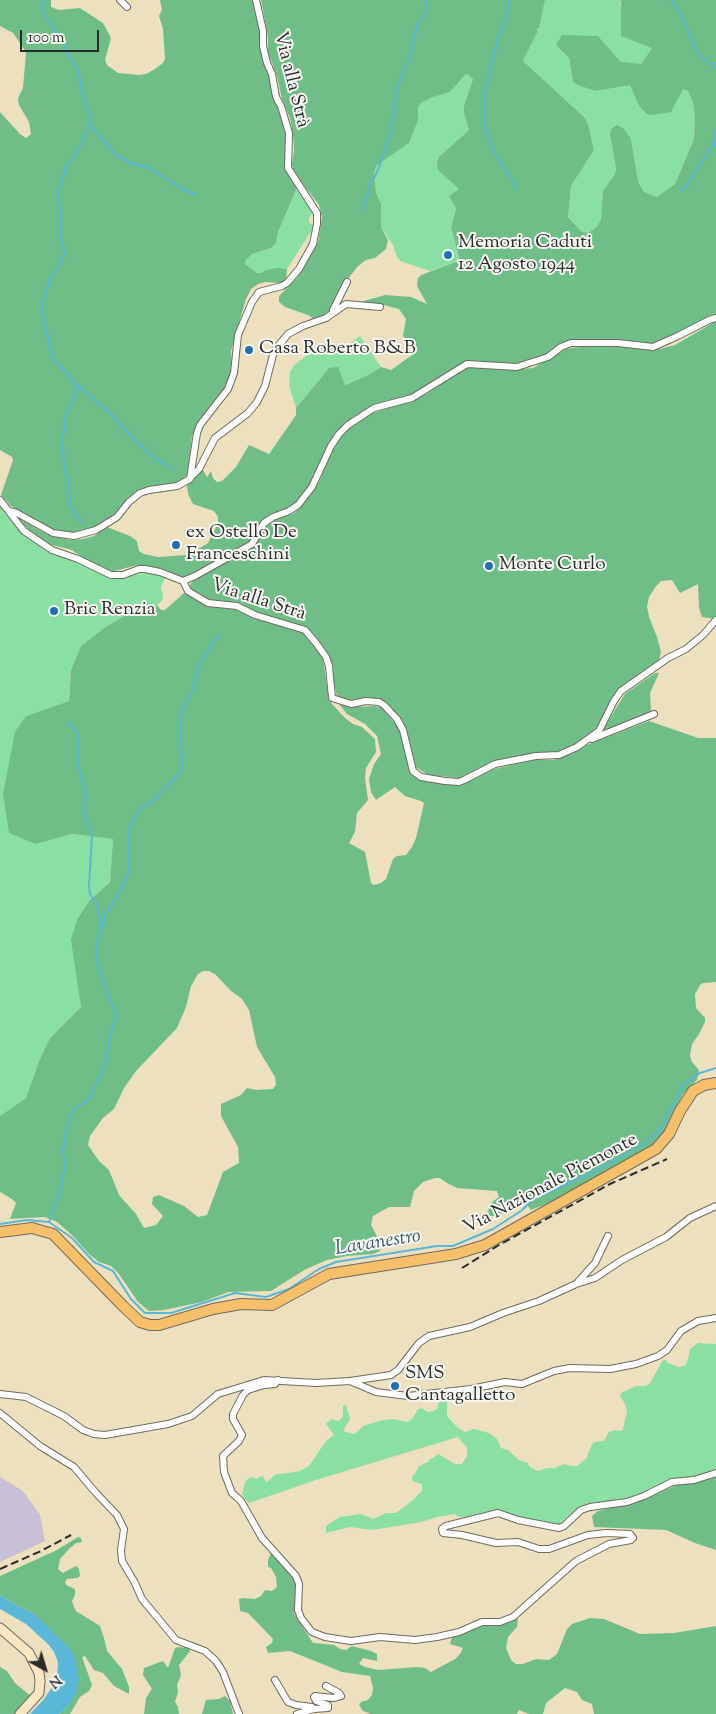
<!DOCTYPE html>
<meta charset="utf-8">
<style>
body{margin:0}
#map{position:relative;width:716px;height:1714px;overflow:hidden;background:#ede0bf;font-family:"Sorts Mill Goudy",serif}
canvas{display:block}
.north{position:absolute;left:20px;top:1644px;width:50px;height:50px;-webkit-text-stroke:4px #f6f6f2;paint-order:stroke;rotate:141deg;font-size:14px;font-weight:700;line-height:20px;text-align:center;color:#2b2b2b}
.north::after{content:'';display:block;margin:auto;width:18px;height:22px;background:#2b2b2b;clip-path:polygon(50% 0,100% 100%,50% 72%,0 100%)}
.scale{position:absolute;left:20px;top:30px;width:79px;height:22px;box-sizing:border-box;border:2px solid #2b2b2b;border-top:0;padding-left:6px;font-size:15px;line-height:18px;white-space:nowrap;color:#2b2b2b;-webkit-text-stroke:4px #f6f6f2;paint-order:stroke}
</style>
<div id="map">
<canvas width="716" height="1714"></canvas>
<div class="north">N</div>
<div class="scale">100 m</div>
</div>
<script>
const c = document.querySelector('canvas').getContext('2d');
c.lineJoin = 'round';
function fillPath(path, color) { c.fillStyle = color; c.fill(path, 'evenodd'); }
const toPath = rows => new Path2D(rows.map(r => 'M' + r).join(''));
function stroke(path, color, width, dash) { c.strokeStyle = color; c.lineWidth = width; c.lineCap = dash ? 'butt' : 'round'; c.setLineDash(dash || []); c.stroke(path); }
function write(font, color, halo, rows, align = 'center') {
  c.font = font + ' "Sorts Mill Goudy",serif'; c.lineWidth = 4; c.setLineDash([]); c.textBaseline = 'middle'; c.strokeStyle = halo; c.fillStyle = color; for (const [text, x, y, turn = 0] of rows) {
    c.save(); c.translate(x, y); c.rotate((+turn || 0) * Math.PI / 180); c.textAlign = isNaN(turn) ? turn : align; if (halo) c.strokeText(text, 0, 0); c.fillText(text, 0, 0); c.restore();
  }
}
fillPath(toPath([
 [0,1477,23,1491,40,1515,45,1541,0,1562]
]), '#c8bfd8');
fillPath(toPath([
 [545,0,621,0,620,4,652,48,641,64,628,64,621,62,598,36,556,45,569,58,573,82,595,91,630,84,639,106,683,89,688,91,693,103,695,118,694,139,675,184,657,197,644,192,638,181,631,139,610,135,616,168,615,174,603,191,601,219,598,225,593,230,587,233,581,231,568,217,571,186,594,150,588,124,585,118,523,61,538,31,537,27,539,27],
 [466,74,469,75,473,79,464,106,464,113,469,130,439,157,438,170,460,189,451,227,459,257,458,261,430,271,400,261,397,257,393,245,381,227,381,204,376,192,374,175,376,166,409,143,418,121,418,107,421,103,433,97,450,92],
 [296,186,301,191,315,216,312,214,309,218,309,222,313,225,312,230,287,269,266,270,261,273,257,273,244,264,246,260,252,254,271,248,276,243,278,232,296,190],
 [360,336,381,367,368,375,344,385,329,368,296,408,289,386,290,372,294,365,321,345,330,343,345,347],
 [0,506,28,538,54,554,83,564,100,574,120,579,133,574,151,573,160,574,165,578,161,587,163,597,162,601,157,605,132,611,104,628,81,646,71,670,69,701,26,716,36,844,72,834,113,839,112,859,110,882,89,901,78,982,81,1007,50,1038,39,1061,26,1098,0,1116],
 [698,1343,716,1344,716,1468,709,1472,696,1477,675,1479,664,1482,648,1491,622,1500,590,1504,578,1508,559,1524,544,1523,494,1510,465,1517,458,1517,455,1514,437,1517,421,1522,372,1530,350,1527,326,1533,326,1526,340,1517,361,1514,373,1519,386,1513,396,1513,413,1500,422,1491,422,1484,415,1482,412,1480,412,1477,416,1472,419,1466,428,1462,430,1459,433,1458,438,1454,455,1464,462,1464,467,1456,467,1448,458,1437,316,1480,249,1503,242,1495,245,1482,249,1478,253,1477,256,1479,262,1476,267,1482,275,1475,300,1471,309,1466,326,1441,334,1435,326,1424,331,1419,338,1421,341,1419,343,1416,343,1406,346,1405,350,1419,343,1431,353,1434,356,1433,363,1426,383,1420,393,1419,408,1422,413,1418,418,1409,422,1408,427,1412,434,1411,437,1409,440,1399,447,1398,447,1416,458,1428,465,1432,474,1429,489,1433,497,1439,501,1448,508,1450,519,1460,528,1463,529,1466,535,1470,538,1471,548,1468,555,1468,564,1464,571,1466,577,1466,586,1459,592,1444,595,1442,604,1441,609,1432,615,1430,621,1431,623,1429,627,1411,624,1402,620,1396,621,1393,636,1386,646,1386,650,1383,663,1360,666,1360,668,1363,678,1367,685,1366,688,1360,690,1349]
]), '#8adfa2');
fillPath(toPath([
 [0,0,51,0,51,7,59,10,80,8,103,23,111,38,105,60,107,65,118,73,139,75,146,74,155,69,163,63,165,59,163,29,159,16,162,10,160,0,254,0,270,75,286,134,285,165,296,186,296,190,278,232,276,243,271,248,252,254,246,260,245,264,257,273,261,273,266,270,277,268,287,269,286,281,280,283,265,282,258,284,251,289,246,299,231,351,232,366,229,380,222,395,203,419,192,436,188,474,183,480,176,484,149,487,136,491,125,501,115,515,87,531,72,534,56,532,39,524,10,505,1,495,13,460,12,457,0,450,0,112,20,134,26,138,31,134,29,122,19,105,18,98,23,88,26,52,13,33,0,26],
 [261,0,545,0,539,28,537,28,538,31,523,61,585,118,588,124,594,150,571,186,568,217,581,231,587,233,593,230,598,225,601,219,603,191,615,174,616,168,610,135,611,129,617,125,624,129,631,139,638,181,644,192,657,197,675,184,694,139,695,118,693,103,688,91,683,89,671,112,653,115,647,114,639,106,630,85,595,91,578,85,573,82,569,58,556,45,562,35,598,36,621,62,641,64,652,48,621,36,621,0,716,0,716,316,653,346,571,341,547,356,517,365,474,362,411,397,375,406,345,425,311,487,292,508,272,515,251,542,186,578,138,565,110,572,86,560,72,550,48,544,31,532,19,519,46,534,69,540,83,539,94,536,107,527,130,536,137,541,139,551,144,554,158,557,187,555,205,545,208,543,218,523,218,517,214,511,193,504,188,494,187,485,192,481,202,468,207,477,211,471,213,478,217,482,222,481,236,467,249,445,269,454,296,415,296,408,329,368,338,367,345,385,368,375,381,367,391,370,415,353,403,336,406,319,399,309,380,304,357,303,385,295,411,297,427,304,417,286,418,278,421,275,458,261,459,257,451,227,456,208,449,196,459,189,438,170,437,164,439,157,469,130,464,113,464,106,473,79,469,75,466,74,450,92,433,97,421,103,418,107,418,121,409,143,376,166,374,175,376,192,381,204,381,227,388,240,386,249,375,258,366,260,358,266,347,280,332,309,321,317,314,319,308,315,285,307,279,302,279,296,298,277,318,242,322,217,319,205,293,171,292,164,294,150,293,134,290,118,282,99,277,76,268,52,268,37],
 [716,321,716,616,714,619,702,617,699,608,698,584,680,593,672,580,661,581,656,586,649,597,647,606,649,617,657,637,661,652,659,660,652,667,620,689,610,701,599,726,590,736,565,752,496,761,459,778,428,775,416,767,408,735,403,721,388,704,377,698,366,698,355,700,343,699,337,696,326,651,311,631,302,627,213,602,196,594,191,589,190,585,193,580,238,554,259,537,267,525,273,520,293,514,302,506,320,480,333,447,340,436,367,415,412,400,427,394,463,369,475,366,506,370,533,368,566,349,586,346,616,345,647,350,660,349,675,345],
 [184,593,201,603,215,607,234,608,261,620,303,632,323,657,328,694,332,704,345,718,353,724,362,727,375,739,376,752,366,768,365,778,368,800,357,813,355,832,349,843,365,852,371,883,374,885,381,883,386,879,393,859,397,856,406,855,412,847,416,838,424,803,421,801,405,796,395,787,376,800,371,792,369,779,374,764,381,754,377,736,365,724,347,714,339,704,354,707,375,706,382,708,398,727,419,779,437,783,458,785,465,783,494,769,535,760,554,760,573,753,587,745,649,721,698,738,716,738,716,982,703,983,700,985,695,994,696,1008,705,1018,705,1022,699,1034,692,1044,690,1056,692,1062,699,1070,697,1080,683,1094,662,1137,652,1146,604,1175,546,1204,531,1210,524,1201,513,1211,493,1216,489,1216,488,1205,499,1197,497,1191,457,1188,447,1183,440,1178,435,1178,423,1182,414,1191,410,1207,389,1207,373,1216,371,1225,381,1244,380,1251,373,1254,347,1256,327,1260,306,1269,271,1291,228,1292,202,1302,164,1310,149,1311,138,1302,119,1274,111,1266,99,1262,89,1254,72,1235,57,1222,45,1217,10,1219,16,1203,12,1199,0,1192,0,1116,26,1098,39,1061,50,1038,81,1007,71,940,77,920,89,901,110,882,113,839,72,834,36,844,9,833,3,794,15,732,26,716,69,701,71,670,81,646,104,628,132,611,157,605,161,610,165,610],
 [203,971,209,971,215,974,230,990,242,999,249,1010,257,1047,275,1077,276,1085,273,1089,256,1090,247,1088,241,1095,221,1104,221,1116,238,1147,239,1163,223,1172,207,1215,198,1217,184,1206,159,1195,153,1197,152,1204,163,1216,156,1225,144,1228,136,1214,119,1195,109,1170,99,1161,88,1145,90,1136,103,1118,114,1109,124,1088,136,1071,177,1028,186,1007,191,986,198,974],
 [655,673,659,673,650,693,651,711,649,714,605,730,603,729,625,694],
 [716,1476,716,1550,695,1543,666,1530,594,1527,592,1516,598,1511,643,1500,676,1485],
 [78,1537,81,1538,82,1542,76,1543,69,1549,60,1559,58,1569,63,1573,74,1567,77,1566,79,1569,80,1576,77,1578,67,1579,65,1582,66,1585,75,1589,75,1595,72,1601,74,1607,76,1611,100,1626,104,1638,107,1651,122,1669,129,1687,129,1694,114,1686,103,1673,94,1670,85,1656,82,1657,92,1685,89,1691,80,1697,70,1714,59,1714,68,1706,69,1648,33,1613,18,1606,0,1595,0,1576,57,1550],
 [271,1553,274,1553,292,1576,297,1589,294,1613,313,1643,334,1645,340,1649,346,1650,352,1646,371,1651,377,1654,377,1661,363,1658,359,1664,365,1667,378,1670,418,1667,425,1668,431,1672,455,1659,460,1654,463,1648,450,1644,452,1637,479,1627,518,1619,517,1627,508,1637,506,1648,511,1660,516,1664,523,1664,536,1659,549,1660,557,1654,567,1629,572,1624,590,1618,604,1619,640,1634,674,1633,716,1626,716,1714,594,1714,592,1704,582,1700,577,1692,565,1688,546,1703,543,1714,529,1714,519,1710,517,1714,371,1714,363,1711,359,1705,361,1702,368,1700,372,1695,373,1688,370,1676,342,1672,290,1651,268,1653,266,1647,272,1643,273,1639,248,1613,240,1611,239,1599,242,1598,255,1599,261,1596,265,1590,272,1591,277,1587,276,1577,271,1568,268,1567,268,1560],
 [178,1647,188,1648,190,1651,179,1665,181,1675,177,1685,178,1692,175,1702,178,1707,179,1714,144,1714,146,1698,152,1689,143,1675,144,1668,163,1661,168,1668,175,1648],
 [0,1667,7,1671,15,1683,32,1697,17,1714,0,1714],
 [225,1696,230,1701,233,1714,202,1714,206,1700,219,1699]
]), '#6fbe88');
fillPath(toPath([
 [0,1595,18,1606,33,1613,44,1623,69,1648,74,1656,79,1678,76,1693,68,1706,59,1714,30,1714,44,1699,57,1680,58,1662,54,1652,49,1645,26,1624,0,1609]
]), '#59b8d8');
stroke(toPath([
 [44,0,43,10,45,16,63,40,71,59,79,72,80,84,87,107,90,125,117,156,133,164,150,168,182,189,196,195],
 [509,0,507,14,495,50,484,96,484,125,494,152,515,184,517,190],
 [671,0,680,12,698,54,716,69],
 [90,125,83,142,66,168,58,192,61,217,60,236,65,254,49,282,43,303,43,314,50,348,54,360,83,390,113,416,133,438,154,457,173,470],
 [681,191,688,184,712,146,716,129],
 [363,212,370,186,378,170,391,133,393,113,399,84,411,54,416,29,426,12,426,0],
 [77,385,73,401,66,414,63,437,63,450,64,467,68,478,71,506,82,523],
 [67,722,75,728,79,735,78,765,86,793,85,814,88,827,92,837,89,886,90,894,98,905,101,927],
 [49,1222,58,1198,64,1172,65,1165,63,1151,66,1133,73,1113,76,1108,88,1100,105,1067,110,1035,116,1019,116,1014,101,975,96,951,105,916,121,891,129,872,129,831,138,812,144,806,152,802,183,770,180,729,182,711,194,689,198,667,205,655,220,634],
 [0,1224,27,1220,49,1222,72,1238,94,1262,113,1271,131,1299,145,1313,171,1313,235,1293,266,1297,289,1289,319,1269,336,1262,437,1246,453,1246,493,1229,521,1211,534,1199,594,1172,647,1142,661,1129,683,1085,700,1073,716,1068]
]), '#59b8d8', 2);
const street = toPath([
 [120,0,127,7],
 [333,310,347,282],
 [190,478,199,469,215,438,248,413,257,402,265,386,274,351,288,334,303,326,326,318,346,304,380,307],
 [0,500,24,531,52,550,78,559,111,575,123,575,139,569,145,569,160,572,183,581,195,576,252,544,264,523,273,517,289,511,298,505,312,487,331,446,339,434,348,425,374,408,412,398,467,364,517,367,548,357,561,347,571,343,618,343,653,347,678,336,709,320,716,318],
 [9,511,17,513,53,533,74,536,96,530,117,517,129,502,140,493,149,490,177,486,190,479,197,433,200,425,228,389,234,373,238,335,252,302,259,292,282,286,287,283,299,269,313,244,317,224,317,213,288,168,289,133,281,106,276,97,272,74,267,63,263,46,263,31,256,0],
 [183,581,188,591,208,603,237,606,255,615,305,630,316,643,326,657,329,666,332,698,351,704,366,701,379,702,384,705,397,719,403,730,413,771,421,777,445,781,459,782,464,780,495,764,536,756,559,755,577,747,599,731,614,701,621,691,668,658,686,649,703,635,716,620],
 [592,739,654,714],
 [577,1283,595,1263,608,1236],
 [278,1380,275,1384,264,1385,248,1390,243,1395,233,1414,233,1419,242,1435,239,1441,223,1456,224,1472,232,1493,241,1501,262,1538,296,1576,299,1584,298,1610,301,1618,312,1632,325,1637,351,1641,380,1637,415,1640,437,1637,459,1632,482,1622,500,1622,513,1617,576,1561,609,1544,631,1540,633,1538,630,1534,606,1533,588,1535,549,1549,539,1549,518,1542,496,1543,462,1535,443,1533,442,1529,446,1526,498,1513,518,1520,559,1528,564,1526,581,1510,590,1507,627,1502,644,1496,672,1482,694,1480,716,1473],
 [350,1381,376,1392,408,1396,471,1389,505,1382,522,1384,554,1371,570,1368,610,1369,636,1364,658,1356,667,1350,681,1331,698,1321,716,1318],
 [0,1394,26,1397,64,1416,83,1430,94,1434,105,1435,168,1424,192,1416,218,1394,264,1380,316,1383,350,1381,391,1375,398,1370,419,1343,429,1336,470,1327,503,1313,539,1301,576,1284,595,1278,622,1260,666,1237,690,1218,716,1206],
 [0,1413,40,1446,74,1467,96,1493,117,1515,124,1529,121,1550,122,1561,135,1583,142,1599,176,1640,205,1651,216,1661,223,1672,239,1714],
 [275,1680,288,1702,296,1705,312,1707,314,1709],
 [297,1714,314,1709,328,1708,328,1705,316,1701,314,1697,315,1696,333,1698,341,1696,339,1693,326,1686]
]);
const secondary = toPath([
 [0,1628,29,1653,39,1673,40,1681,39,1693,20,1714]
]);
const primary = toPath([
 [0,1232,32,1228,53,1234,123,1306,140,1322,150,1325,159,1325,213,1309,241,1304,272,1305,329,1274,456,1254,485,1245,656,1149,669,1134,680,1111,693,1091,704,1085,716,1083]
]);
stroke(street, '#6f6a5f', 8);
stroke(secondary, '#6f6a5f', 11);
stroke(primary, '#6f6a5f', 12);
stroke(street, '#fff', 6);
stroke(secondary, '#fbe6c4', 9);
stroke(primary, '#f6c06b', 10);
stroke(toPath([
 [462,1268,499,1245,610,1184,667,1159],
 [0,1569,41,1551,71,1535]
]), '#2b2b2b', 2, [8, 4]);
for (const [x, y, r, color] of [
 [448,255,5,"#1f6fb2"],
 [249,350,5,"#1f6fb2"],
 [176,545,5,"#1f6fb2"],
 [489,566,5,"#1f6fb2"],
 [54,611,5,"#1f6fb2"],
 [395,1386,5,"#1f6fb2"]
]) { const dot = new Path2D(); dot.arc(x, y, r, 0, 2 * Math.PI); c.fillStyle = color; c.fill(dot); stroke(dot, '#f6f6f2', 2); }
write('19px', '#2b2b2b', '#f6f6f2', [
 ["Via alla Strà",290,80,76],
 ["Via alla Strà",258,601,18],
 ["Via Nazionale Piemonte",551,1185,-28]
]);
write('19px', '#2b2b2b', '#f6f6f2', [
 ["Memoria Caduti",458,244],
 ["12 Agosto 1944",458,266],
 ["Casa Roberto B&B",259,350],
 ["ex Ostello De",186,534],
 ["Franceschini",186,556],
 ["Monte Curlo",499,566],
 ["Bric Renzia",64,611],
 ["SMS",405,1375],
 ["Cantagalletto",405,1397]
], 'left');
write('italic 20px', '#3b5c68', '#f6f6f2', [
 ["Lavanestro",378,1244,-9]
]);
</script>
